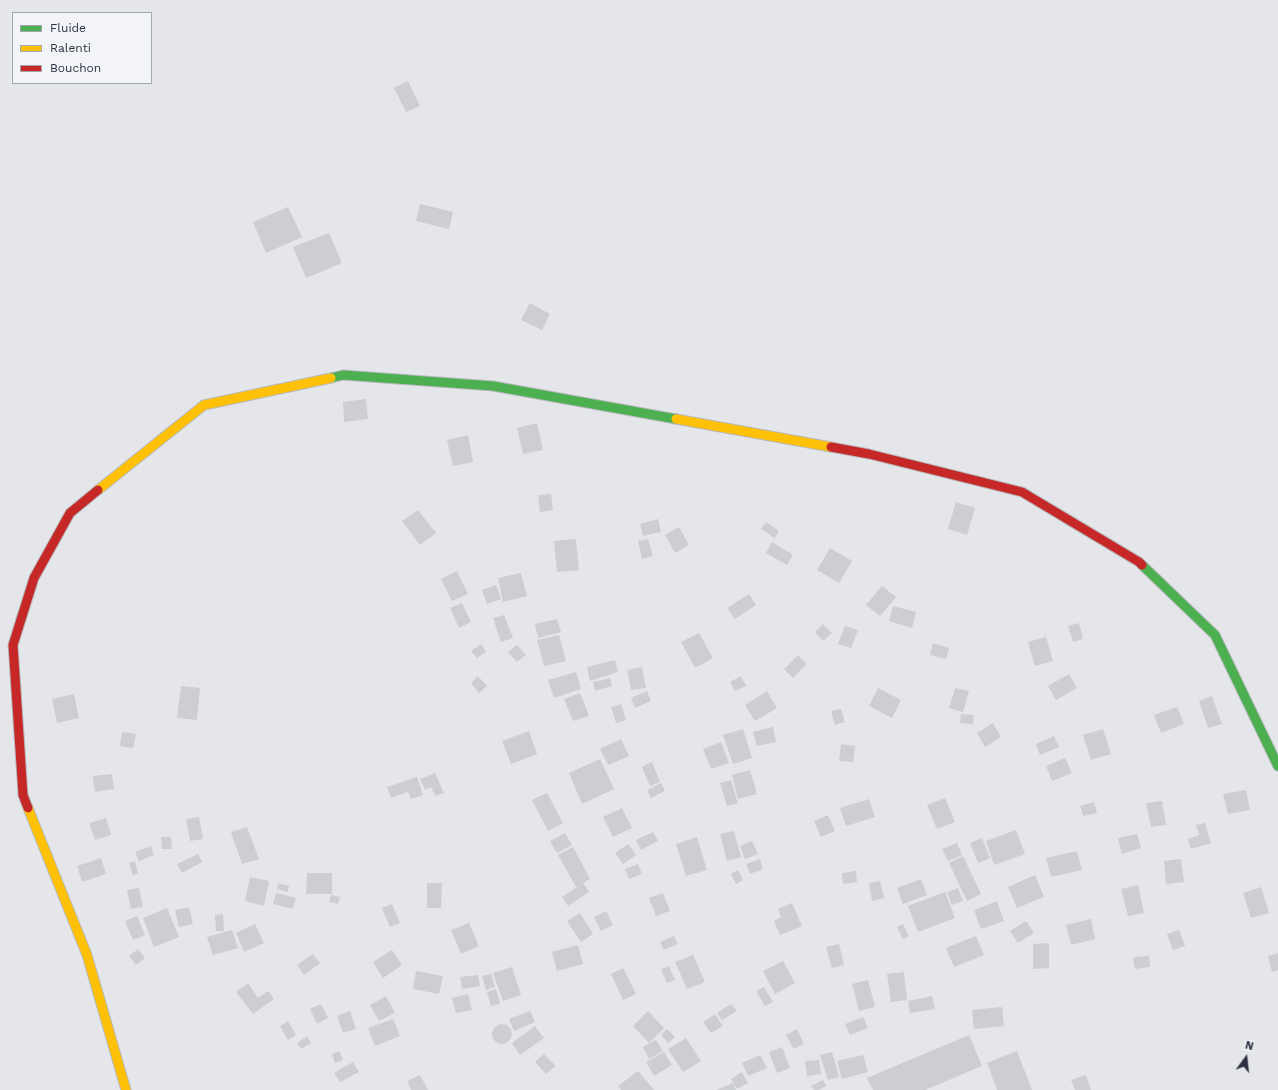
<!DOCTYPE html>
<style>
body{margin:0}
#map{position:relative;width:1278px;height:1090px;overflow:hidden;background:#e4e6e9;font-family:"Work Sans",sans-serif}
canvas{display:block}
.legend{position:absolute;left:12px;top:12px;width:140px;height:72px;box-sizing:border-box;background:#f2f4f8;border:1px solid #a2a6af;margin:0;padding:5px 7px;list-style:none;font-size:12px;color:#2b3141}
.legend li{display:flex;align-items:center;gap:8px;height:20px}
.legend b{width:20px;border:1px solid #a2a6af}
.north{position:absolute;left:1226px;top:1038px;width:40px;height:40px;-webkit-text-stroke:3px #f2f4f8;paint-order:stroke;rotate:15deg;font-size:11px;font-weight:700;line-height:16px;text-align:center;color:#2b3141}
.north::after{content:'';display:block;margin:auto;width:14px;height:18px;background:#2b3141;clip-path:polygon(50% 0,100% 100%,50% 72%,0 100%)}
</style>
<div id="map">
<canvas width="1278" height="1090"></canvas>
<ul class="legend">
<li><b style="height:5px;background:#4caf50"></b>Fluide</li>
<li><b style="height:5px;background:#ffc107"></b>Ralenti</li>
<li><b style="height:5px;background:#c62828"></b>Bouchon</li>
</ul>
<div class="north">N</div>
</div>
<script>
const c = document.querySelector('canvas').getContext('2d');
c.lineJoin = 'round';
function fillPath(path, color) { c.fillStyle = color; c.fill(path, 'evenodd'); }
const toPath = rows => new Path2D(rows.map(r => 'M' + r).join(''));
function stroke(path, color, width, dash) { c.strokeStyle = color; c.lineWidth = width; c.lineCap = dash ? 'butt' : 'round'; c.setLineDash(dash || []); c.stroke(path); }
fillPath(toPath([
 [408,81,420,106,406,112,394,88],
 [420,204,453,212,449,229,416,221],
 [288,207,302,237,266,253,253,222],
 [329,233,342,263,306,278,293,247],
 [530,303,550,314,542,330,521,320],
 [366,399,368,419,344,422,343,402],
 [537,423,543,450,523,454,517,428],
 [468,435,473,462,453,466,447,440],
 [551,494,553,510,540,512,538,495],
 [956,502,975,508,967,535,948,529],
 [418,510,436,533,420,545,402,521],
 [658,519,661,532,643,536,640,524],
 [766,522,779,531,775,538,761,529],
 [679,527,689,545,675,553,665,535],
 [576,539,579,570,557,572,554,541],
 [648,539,653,556,642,559,638,541],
 [772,542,793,555,787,565,766,553],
 [830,548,852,561,839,583,817,570],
 [457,571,468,594,452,601,441,579],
 [521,573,527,596,503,602,498,578],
 [496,585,501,599,487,604,482,590],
 [882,586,896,597,880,616,866,605],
 [749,594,756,605,735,619,727,608],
 [462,603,471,622,459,628,450,608],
 [893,606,916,612,912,628,889,621],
 [504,615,513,638,501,642,493,618],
 [557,619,561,632,538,638,535,624],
 [1079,623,1083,639,1073,642,1068,626],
 [823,624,832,633,823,641,815,632],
 [845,626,858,630,851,648,838,644],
 [699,633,713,658,695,668,681,642],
 [559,635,566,661,544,666,537,640],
 [1046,637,1053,661,1035,666,1028,642],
 [933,643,949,648,946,659,930,655],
 [481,644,486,652,477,658,471,651],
 [517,645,526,655,517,662,508,652],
 [798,655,807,664,793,678,784,669],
 [615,660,618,672,590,681,587,667],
 [642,667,646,688,631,690,627,670],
 [576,672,581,689,554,698,548,680],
 [1069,674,1077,688,1056,700,1048,686],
 [478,676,487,686,479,693,471,683],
 [741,676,746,686,735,691,730,682],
 [610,678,612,686,595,691,593,682],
 [181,686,200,688,197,720,177,718],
 [878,688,901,700,892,718,869,706],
 [955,688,969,691,963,712,949,708],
 [647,691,651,701,635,708,631,698],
 [767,691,777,708,755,721,745,705],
 [580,693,589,716,573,721,564,699],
 [74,694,79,718,57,723,52,699],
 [1212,696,1222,724,1208,728,1199,701],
 [621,704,626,720,616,723,611,707],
 [1177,707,1184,724,1161,733,1154,715],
 [841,709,845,722,835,725,831,711],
 [961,714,974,715,973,724,960,723],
 [993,723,1001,737,985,747,977,733],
 [773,727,776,742,757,746,753,732],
 [743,729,752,758,733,764,723,735],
 [1103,729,1111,754,1091,760,1083,735],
 [529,731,537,754,511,764,502,741],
 [122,732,136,734,133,748,120,746],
 [1054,736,1059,747,1040,755,1036,744],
 [621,739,629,756,608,765,600,749],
 [721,742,729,763,711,769,703,749],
 [841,744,855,746,853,762,839,761],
 [1065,758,1072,773,1052,781,1046,766],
 [600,759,614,789,582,804,569,773],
 [652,762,660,782,650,786,642,767],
 [750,770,757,794,738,799,732,775],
 [435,773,444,793,435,796,431,787,425,790,420,779],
 [112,774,114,789,95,792,93,776],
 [417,777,423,795,411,799,408,792,391,798,387,787],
 [731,780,738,803,727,806,720,783],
 [661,783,665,791,651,798,647,790],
 [1246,790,1250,810,1228,814,1223,794],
 [547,793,563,823,548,831,532,800],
 [945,798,955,822,937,829,927,805],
 [869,799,875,817,846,826,840,808],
 [1162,801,1166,825,1151,827,1146,803],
 [1094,802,1097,813,1083,816,1080,806],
 [622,808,632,828,613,837,603,817],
 [828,815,835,831,821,837,814,821],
 [199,817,203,839,190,841,186,819],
 [106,818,111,835,95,840,89,823],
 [1205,823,1211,843,1191,849,1188,839,1199,835,1196,825],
 [247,827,259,859,242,864,231,832],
 [1016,830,1025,854,994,865,986,841],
 [734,831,741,857,727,861,720,834],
 [653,832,658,841,641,850,636,840],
 [565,833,572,845,557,853,550,841],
 [1137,834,1141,848,1122,854,1118,838],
 [161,837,171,837,172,849,162,849],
 [697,837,707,870,686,876,676,844],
 [982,838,990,858,978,863,970,843],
 [752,841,758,854,745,859,740,846],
 [957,843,962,855,948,861,942,849],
 [628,844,636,855,623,864,615,853],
 [151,846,154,855,139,861,135,852],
 [573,847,590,879,576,887,558,855],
 [1077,851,1082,870,1051,877,1046,858],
 [198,854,202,862,182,873,177,864],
 [963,856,981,894,967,901,949,863],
 [101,858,106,874,82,882,77,866],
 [760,859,763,869,750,874,746,864],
 [1181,859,1184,882,1166,884,1164,861],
 [135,861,138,874,133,875,129,863],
 [638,864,642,874,629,879,625,869],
 [738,870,743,880,736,884,731,874],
 [856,871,857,882,843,884,842,873],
 [307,873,332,873,332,894,306,894],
 [1035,875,1044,897,1017,908,1008,887],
 [250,877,269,881,264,906,245,901],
 [921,879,927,895,903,904,897,888],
 [880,881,884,898,872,901,869,883],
 [278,883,289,886,288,892,277,889],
 [427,883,442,883,441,908,427,908],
 [583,883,589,892,568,906,562,897],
 [1138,885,1144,913,1128,916,1121,889],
 [1261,887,1269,913,1251,918,1243,893],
 [139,888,143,907,131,909,127,890],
 [958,888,963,901,952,905,947,892],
 [945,892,955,918,918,932,908,906],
 [276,893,296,898,293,909,273,904],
 [663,893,670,911,656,916,649,898],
 [331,895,340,897,338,904,329,902],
 [997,901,1004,921,981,929,974,910],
 [792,903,802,926,780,935,774,921,781,917,778,909],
 [392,904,400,923,390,927,382,908],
 [189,907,193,924,179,927,175,910],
 [167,908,179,937,154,947,143,918],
 [606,911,613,925,601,931,594,917],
 [580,913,593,934,581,942,567,921],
 [223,914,224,931,216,931,215,915],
 [137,916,145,935,133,940,125,921],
 [1091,919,1095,939,1071,945,1066,925],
 [1026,921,1034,933,1018,943,1010,931],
 [469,923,479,946,461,954,451,930],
 [255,924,264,943,244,952,236,933],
 [903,924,909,936,903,939,897,927],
 [232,930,238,948,213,955,207,937],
 [1179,930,1185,946,1173,950,1167,934],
 [674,936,678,944,664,950,660,942],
 [976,936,984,955,954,967,946,948],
 [1049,943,1049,968,1033,969,1033,944],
 [839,944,844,965,832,968,826,947],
 [578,945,583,964,557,971,552,952],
 [138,949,145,958,136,965,129,956],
 [392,950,402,965,383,978,373,962],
 [1278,953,1278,970,1272,972,1268,956],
 [313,954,320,963,304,975,297,965],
 [693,955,705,982,687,989,675,962],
 [1149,956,1150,967,1135,969,1133,957],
 [783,961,795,983,775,994,763,971],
 [669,966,675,980,667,983,661,969],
 [512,967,521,995,503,1001,493,973],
 [623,968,636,994,623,1000,611,974],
 [416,971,443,976,439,994,413,989],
 [904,972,907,1000,891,1002,887,974],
 [491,974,495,987,486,990,482,976],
 [478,975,480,986,462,989,460,977],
 [868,980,875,1007,859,1011,852,984],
 [248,983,258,998,268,991,274,999,253,1014,236,992],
 [764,987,773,1002,765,1006,756,991],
 [496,989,500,1004,491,1006,487,992],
 [468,994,472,1010,456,1013,452,998],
 [386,996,395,1013,379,1021,370,1005],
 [932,996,935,1009,910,1013,908,1001],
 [321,1004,328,1018,317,1024,310,1009],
 [731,1004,737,1011,722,1020,717,1013],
 [1002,1007,1004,1026,974,1029,972,1010],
 [350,1011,356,1029,343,1033,337,1016],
 [530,1011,535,1022,514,1031,509,1019],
 [648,1011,664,1028,649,1043,633,1026],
 [715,1014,723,1026,711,1033,703,1022],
 [863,1017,868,1028,850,1035,845,1024],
 [393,1019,400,1036,375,1046,368,1028],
 [288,1021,296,1035,288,1040,280,1026],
 '492 1034a10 10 0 1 1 20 0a10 10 0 1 1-20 0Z',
 [535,1026,544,1038,520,1055,512,1043],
 [667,1029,675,1037,668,1043,661,1035],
 [797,1029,804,1044,794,1049,786,1035],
 [969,1035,982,1066,925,1090,873,1090,867,1078],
 [307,1036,311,1043,301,1049,297,1043],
 [686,1038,701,1061,683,1072,668,1049],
 [656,1040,663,1051,649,1059,643,1047],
 [782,1047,790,1068,777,1073,769,1052],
 [339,1051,343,1060,335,1063,332,1054],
 [1017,1051,1032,1090,997,1090,987,1063],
 [664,1052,672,1065,654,1076,646,1062],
 [832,1052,839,1077,828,1080,820,1055],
 [544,1054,556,1066,546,1074,535,1062],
 [760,1055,767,1068,748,1076,742,1063],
 [863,1055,868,1072,842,1079,837,1061],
 [819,1060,821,1074,807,1076,805,1061],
 [353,1062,359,1072,340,1082,334,1073],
 [638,1071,654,1090,621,1090,618,1086],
 [742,1072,748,1083,737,1089,731,1079],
 [420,1075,428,1090,411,1090,407,1081],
 [1086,1075,1091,1090,1075,1090,1071,1080],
 [823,1080,826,1086,818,1090,814,1090,811,1086],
 [733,1083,736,1090,716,1090]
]), '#ccced1');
const fast = toPath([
 [331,378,343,375,493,386,676,419],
 [1142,565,1215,635,1278,766]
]);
const slow = toPath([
 [676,419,831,447],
 [98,490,204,405,331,378],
 [28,808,87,955,126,1090]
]);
const jam = toPath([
 [831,447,869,454,1022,492,1139,562,1142,565],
 [28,808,23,795,13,645,34,578,70,513,98,490]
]);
stroke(fast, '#b7b9bd', 11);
stroke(slow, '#b7b9bd', 11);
stroke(jam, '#b7b9bd', 11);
stroke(fast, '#4caf50', 9);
stroke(slow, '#ffc107', 9);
stroke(jam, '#c62828', 9);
</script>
